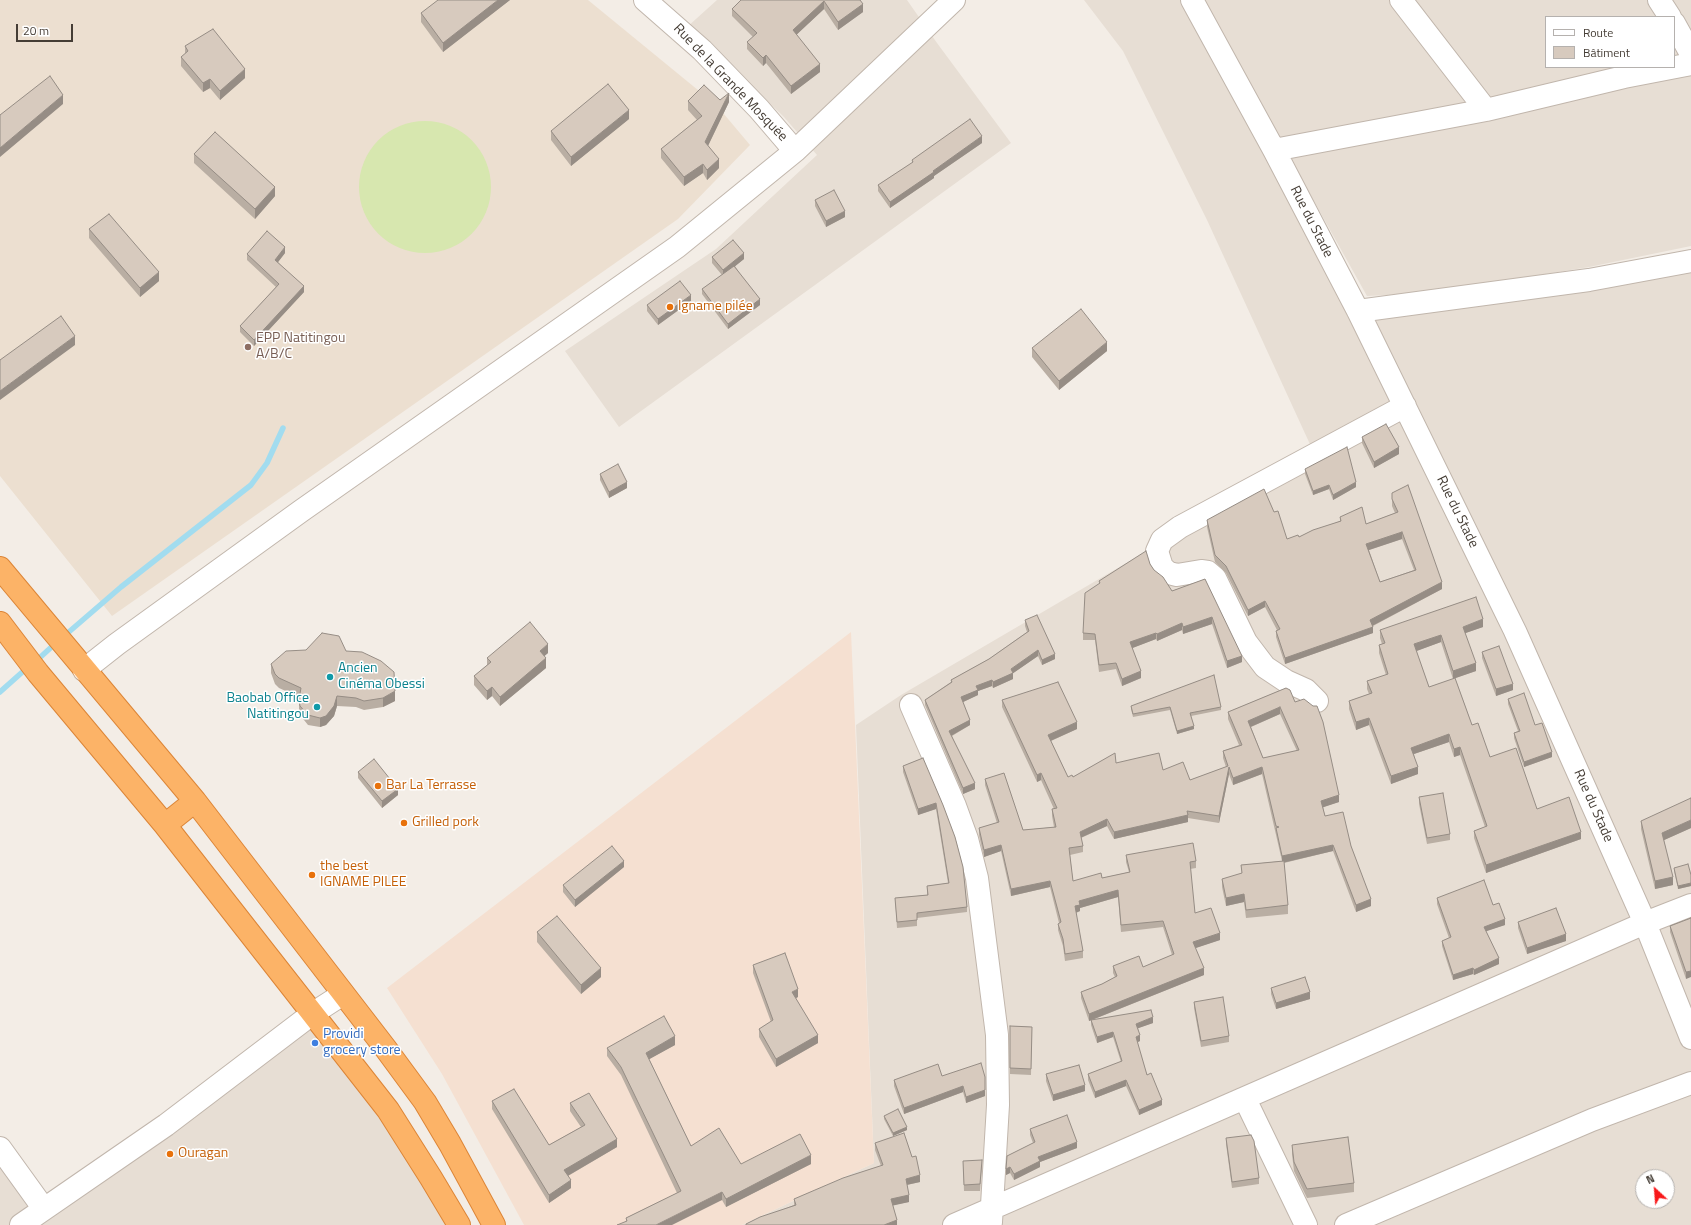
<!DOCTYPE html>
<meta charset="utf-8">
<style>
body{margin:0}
#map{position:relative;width:1691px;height:1225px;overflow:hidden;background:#f3ede6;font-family:"Titillium Web",sans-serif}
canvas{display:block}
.legend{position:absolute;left:1545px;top:16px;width:130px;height:52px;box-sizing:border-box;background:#fff;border:1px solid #b5b1ae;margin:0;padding:5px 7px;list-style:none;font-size:12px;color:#453d35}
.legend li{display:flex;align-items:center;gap:8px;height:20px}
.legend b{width:20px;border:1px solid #b5b1ae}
.north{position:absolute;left:1635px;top:1169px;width:40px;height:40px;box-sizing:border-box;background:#fff;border:1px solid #b5b1ae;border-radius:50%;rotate:334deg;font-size:11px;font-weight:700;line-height:16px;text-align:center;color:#453d35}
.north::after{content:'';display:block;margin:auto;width:14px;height:18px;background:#f8181a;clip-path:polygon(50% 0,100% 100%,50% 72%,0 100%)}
.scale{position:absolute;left:16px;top:24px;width:57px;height:18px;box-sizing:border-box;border:2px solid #453d35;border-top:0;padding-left:5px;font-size:12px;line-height:14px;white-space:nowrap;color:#453d35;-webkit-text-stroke:3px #fff;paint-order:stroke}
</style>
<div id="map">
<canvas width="1691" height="1225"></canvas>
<ul class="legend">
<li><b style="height:5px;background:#fff"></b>Route</li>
<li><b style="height:11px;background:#d7cabe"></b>Bâtiment</li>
</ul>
<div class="north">N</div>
<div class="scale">20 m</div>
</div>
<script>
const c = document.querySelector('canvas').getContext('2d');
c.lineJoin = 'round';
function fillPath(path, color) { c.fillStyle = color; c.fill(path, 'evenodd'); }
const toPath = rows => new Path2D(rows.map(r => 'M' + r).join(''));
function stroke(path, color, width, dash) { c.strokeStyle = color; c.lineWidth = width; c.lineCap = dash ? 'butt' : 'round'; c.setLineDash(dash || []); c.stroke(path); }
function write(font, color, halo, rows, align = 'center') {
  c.font = font + ' "Titillium Web",sans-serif'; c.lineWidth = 3; c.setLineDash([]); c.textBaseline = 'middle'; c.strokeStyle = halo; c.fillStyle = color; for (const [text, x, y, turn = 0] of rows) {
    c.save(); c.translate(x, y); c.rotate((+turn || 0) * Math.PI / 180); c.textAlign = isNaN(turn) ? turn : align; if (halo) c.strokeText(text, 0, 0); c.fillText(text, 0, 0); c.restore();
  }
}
fillPath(toPath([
 [717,0,907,0,937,43,1011,143,619,427,565,351,716,249,817,155,784,117,728,63,686,28],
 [1084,0,1192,0,1358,311,1691,261,1691,1225,742,1225,874,1163,856,725,901,695,1314,453,1207,220,1123,51],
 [1643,1177,1667,1177,1667,1201,1643,1201],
 [1204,0,1691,0,1691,246,1589,267,1429,293,1367,296,1273,128],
 [1546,17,1674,17,1674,67,1546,67],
 [311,1016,456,1225,0,1225,0,1137,53,1206]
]), '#e7ded4');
fillPath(toPath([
 [851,632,874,1163,742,1225,524,1225,442,1074,387,988]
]), '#f5e0d1');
fillPath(toPath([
 [0,0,588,0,704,95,718,107,750,145,678,219,112,616,0,476]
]), '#ecdfd0');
fillPath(toPath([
 '359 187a66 66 0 1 1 132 0a66 66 0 1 1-132 0Z'
]), '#d7e7af');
stroke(toPath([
 [63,637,121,587,251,485,267,463,283,428],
 [35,662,57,642],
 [0,692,28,667]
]), '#a2dcef', 5.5);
const minor = toPath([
 [645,0,702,50,759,109,795,151],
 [1192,0,1274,150,1358,311,1515,631,1645,923,1691,1038],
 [1401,0,1486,110],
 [1659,0,1670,17],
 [1674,23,1691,54],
 [1274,150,1486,110,1624,77,1691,64],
 [1358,311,1589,280,1691,261],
 [84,670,117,644,301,511,677,247,795,151,954,0],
 [1317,701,1306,690,1286,681,1265,667,1246,642,1215,578,1208,572,1201,571,1177,575,1169,573,1162,567,1157,551,1162,540,1180,527,1405,406],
 [911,705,955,806,967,839,977,878,997,1035,998,1105,991,1222],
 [1245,1099,1306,1225],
 [0,1148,44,1209],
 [21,1225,166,1125,312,1014,343,994],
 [954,1225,1645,923,1691,905],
 [1346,1225,1592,1120,1691,1083]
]);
const highway = toPath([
 [0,568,195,801,386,1049,425,1102,450,1144,494,1225],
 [0,623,38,673,165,825,388,1110,431,1178,459,1225],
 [165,825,195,801]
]);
stroke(minor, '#c1b6ac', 24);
stroke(highway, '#dc8537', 24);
stroke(minor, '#fff', 22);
stroke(highway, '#fcb367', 22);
fillPath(toPath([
 [510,0,443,52,421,22,421,13],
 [741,0,860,0,863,12,838,30,824,9,796,35,820,72,791,94,766,63,763,66,747,49,747,42,753,37,732,16,732,9],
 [185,46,245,78,220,100,210,88,203,92,181,66,181,57,185,54],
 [720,100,729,102,708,146,719,168,707,180,703,173,684,186,661,158,661,149,697,120,688,110,688,101],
 [629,119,571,166,551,140,551,131],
 [982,143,934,176,934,178,890,208,878,191,878,185,912,163,912,160],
 [194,154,275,196,255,219,194,163],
 [815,200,845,217,826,227,815,206],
 [89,229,159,281,140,297,89,238],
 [285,253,278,262,304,292,254,346,240,332,240,326,276,287,247,260,247,254],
 [712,257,744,259,735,266,760,305,728,329,702,294,702,289,722,275,712,263],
 [691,301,658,325,647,311,647,305],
 [1032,348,1107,351,1059,390,1032,357],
 [1362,437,1399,454,1374,468,1362,443],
 [1305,469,1356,487,1333,500,1329,489,1313,495,1305,474],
 [600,474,627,488,609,498,600,480],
 [1392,493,1442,589,1373,626,1373,633,1285,664,1276,637,1276,631,1277,630,1265,607,1248,616,1226,573,1215,562,1207,527,1207,520,1287,539,1299,537,1340,521,1340,517,1366,524,1395,513,1392,506],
 [1402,539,1414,570,1380,582,1369,550],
 [1150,564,1154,570,1172,591,1205,579,1242,662,1227,668,1212,624,1183,634,1182,630,1157,641,1156,639,1132,648,1141,678,1122,686,1116,669,1099,672,1095,640,1083,640,1083,633,1099,584,1099,581],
 [1025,620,1055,659,1042,665,1038,656,1013,673,1013,679,993,688,992,686,978,691,978,695,963,702,970,725,952,736,975,789,963,794,925,705,925,700,951,682,951,680,989,659,1027,632,1025,626],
 [1483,627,1465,633,1476,671,1455,678,1472,725,1490,757,1537,809,1581,839,1486,873,1474,838,1474,831,1485,827,1460,755,1454,757,1449,742,1414,754,1418,774,1391,784,1369,725,1356,730,1349,709,1349,701,1369,694,1367,689,1367,681,1386,675,1379,653,1379,645,1382,644,1380,638,1380,630],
 [1441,642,1453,679,1429,687,1416,651],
 [346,651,395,701,383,707,364,710,356,707,337,706,334,716,326,725,320,727,308,725,300,715,299,709,299,697,279,688,275,684,271,673,271,664],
 [1482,652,1513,690,1496,696,1482,658],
 [548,653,544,656,546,668,500,706,492,696,487,700,474,685,474,676,487,665,487,658],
 [1286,688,1339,802,1323,807,1325,816,1351,846,1371,906,1356,912,1333,851,1284,863,1288,905,1288,914,1246,918,1244,902,1226,906,1222,887,1222,879,1242,874,1241,865,1282,861,1262,774,1233,785,1229,774,1219,823,1188,818,1188,822,1114,839,1107,826,1081,838,1083,846,1083,852,1070,855,1073,881,1102,878,1129,872,1126,862,1126,855,1196,861,1196,868,1190,869,1195,913,1220,940,1195,948,1204,975,1092,1020,1153,1023,1138,1028,1140,1041,1137,1042,1147,1075,1162,1105,1139,1115,1126,1086,1095,1098,1088,1080,1088,1074,1121,1062,1113,1037,1097,1043,1091,1025,1091,1020,1089,1021,1081,998,1081,992,1102,984,1115,977,1113,973,1113,966,1143,967,1172,955,1163,927,1121,932,1118,897,1080,908,1080,911,1076,913,1083,951,1083,958,1065,961,1063,946,1058,930,1058,924,1059,923,1050,887,1011,896,1001,851,984,857,979,835,979,828,997,823,985,785,985,779,1023,830,1054,827,1052,816,1052,809,1054,809,1041,780,1037,782,1002,707,1002,700,1077,729,1051,741,1068,777,1073,777,1116,763,1163,770,1190,780,1226,767,1223,758,1223,751,1239,745,1228,719,1228,712],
 [1280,714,1297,751,1263,758,1251,727],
 [1508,699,1535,725,1552,757,1524,767,1514,738,1514,733,1518,731,1508,704],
 [1131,706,1221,707,1221,710,1191,716,1194,729,1177,734,1170,710,1133,717,1131,709],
 [923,758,967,907,967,912,917,918,917,926,897,928,895,898,927,895,927,886,948,883,936,809,918,815,903,772,903,766],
 [358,772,398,795,382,808,358,778],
 [1419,797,1450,834,1450,840,1427,844,1419,804],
 [1641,821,1691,828,1664,840,1673,885,1655,889,1641,829],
 [624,867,575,907,563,892,563,885],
 [1674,868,1691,875,1691,886,1678,889,1674,871],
 [1437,898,1493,905,1505,925,1486,931,1499,964,1474,975,1473,974,1453,980,1442,946,1442,941,1449,938,1437,904],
 [1691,918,1686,979,1670,932,1670,926],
 [1518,922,1566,941,1527,954,1518,928],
 [537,932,601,977,581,994,537,942],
 [753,965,798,997,796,998,818,1043,776,1067,759,1037,759,1029,771,1022,753,973],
 [1271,988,1310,999,1276,1009,1271,994],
 [1194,1002,1229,1036,1229,1042,1201,1047,1194,1008],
 [1010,1026,1032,1027,1031,1075,1010,1074],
 [675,1045,649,1059,691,1146,741,1164,811,1164,726,1207,722,1200,626,1221,626,1218,677,1193,621,1075,607,1056,607,1048],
 [1046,1074,1085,1091,1053,1101,1046,1081],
 [942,1076,985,1096,966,1103,963,1092,904,1114,894,1086,894,1080],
 [492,1101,549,1145,581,1127,570,1111,570,1103,617,1147,568,1176,571,1188,549,1203,492,1109],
 [884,1116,907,1130,893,1136,884,1119],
 [1030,1129,1077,1148,1040,1162,1040,1167,1014,1180,1010,1173,1006,1175,1006,1169,1033,1143,1030,1135],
 [1226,1138,1259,1178,1259,1184,1232,1188,1226,1144],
 [875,1143,920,1182,907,1185,909,1202,893,1205,897,1225,746,1225,746,1224,794,1205,794,1199,881,1166,875,1150],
 [1292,1145,1354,1183,1354,1192,1307,1198,1294,1171,1292,1154],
 [963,1161,982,1166,980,1191,964,1191]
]), '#b9aea3');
fillPath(toPath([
 [498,0,510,0,443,52,443,43],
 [824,1,824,9,793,38,793,30],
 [863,4,863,12,838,30,838,22],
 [766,55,766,63,763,66,763,58],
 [820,64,820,72,791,94,791,86],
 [245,69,245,78,220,100,220,91],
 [210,79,210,88,203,92,203,83],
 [729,93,729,102,705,152,705,142],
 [63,95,63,104,0,157,0,148],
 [629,110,629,119,571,166,571,157],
 [982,136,982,143,934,176,934,178,890,208,890,202],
 [719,159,719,168,707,180,707,170],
 [703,164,703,173,684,186,684,177],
 [275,187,275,196,255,219,255,209],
 [845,211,845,217,826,227,826,221],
 [285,247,285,253,275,266,275,260],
 [744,253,744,259,723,276,723,270],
 [159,272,159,281,140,297,140,288],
 [304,286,304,292,254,346,254,340],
 [691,295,691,301,658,325,658,319],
 [760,299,760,305,728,329,728,324],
 [75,336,75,345,0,400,0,391],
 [1107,342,1107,351,1059,390,1059,381],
 [1399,447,1399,454,1374,468,1374,462],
 [627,482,627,488,609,498,609,492],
 [1356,482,1356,487,1333,500,1333,495],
 [1329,485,1329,489,1313,495,1313,491],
 [1402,532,1402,539,1366,551,1366,544],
 [1442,582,1442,589,1370,627,1370,620],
 [1265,601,1265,607,1248,616,1248,610],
 [1212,617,1212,624,1183,634,1183,627],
 [1483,619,1483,627,1463,634,1463,627],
 [1182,623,1182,630,1157,641,1157,634],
 [1373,627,1373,633,1285,664,1285,658],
 [1156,633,1156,639,1130,649,1130,642],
 [1441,635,1441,642,1414,652,1414,644],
 [548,644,548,653,540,660,540,651],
 [1038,650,1038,656,1012,674,1013,673,1013,679,993,688,993,682],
 [1055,654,1055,659,1042,665,1042,660],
 [1242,656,1242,662,1227,668,1227,661],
 [546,658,546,668,500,706,500,697],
 [1476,663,1476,671,1453,679,1453,671],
 [1141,671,1141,678,1122,686,1122,679],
 [992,680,992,686,978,691,978,695,961,703,961,697,976,686],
 [1513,684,1513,690,1496,696,1496,689],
 [492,687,492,696,487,700,487,691],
 [395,691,395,701,383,707,383,698],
 [337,696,337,706,334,716,326,725,320,727,320,718],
 [1280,707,1280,714,1248,728,1248,721],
 [1369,718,1369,725,1356,730,1356,722],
 [970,720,970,725,949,737,949,731],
 [1077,722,1077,729,1048,742,1048,735],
 [1194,726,1194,729,1177,734,1177,731],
 [1449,734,1449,742,1411,755,1411,748],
 [1460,747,1460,755,1454,757,1454,749],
 [1552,752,1552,757,1524,767,1524,762],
 [1229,767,1229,774,1219,823,1219,816],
 [1262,767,1262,774,1233,785,1233,778],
 [1418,767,1418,774,1391,784,1391,776],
 [1041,773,1041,780,1037,782,1037,775],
 [975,783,975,789,963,794,963,788],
 [398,789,398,795,382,808,382,801],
 [1339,795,1339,802,1321,808,1321,801],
 [936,803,936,809,918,815,918,809],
 [1188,815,1188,822,1114,839,1114,832],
 [1107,819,1107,826,1080,838,1080,832],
 [1691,820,1691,828,1662,841,1662,833],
 [1581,832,1581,839,1486,873,1486,865],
 [1001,845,1001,851,984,857,984,850],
 [1333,845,1333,851,1282,863,1282,856],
 [624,861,624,867,575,907,575,900],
 [1673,877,1673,885,1655,889,1655,881],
 [1050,881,1050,887,1011,896,1011,889],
 [1691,883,1691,886,1678,889,1678,886],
 [1118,890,1118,897,1080,908,1080,911,1075,913,1075,906,1079,901],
 [1244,894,1244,902,1226,906,1226,898],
 [1371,899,1371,906,1356,912,1356,905],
 [1505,919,1505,925,1484,932,1484,927],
 [1220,933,1220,940,1193,949,1193,942],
 [1566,934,1566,941,1527,954,1527,948],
 [1499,958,1499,964,1474,975,1474,970],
 [601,968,601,977,581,994,581,985],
 [1204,968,1204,975,1089,1021,1089,1014],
 [1473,968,1473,974,1453,980,1453,975],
 [1691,971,1691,977,1686,979,1686,972],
 [798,989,798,997,792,1000,792,992],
 [1310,992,1310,999,1276,1009,1276,1003],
 [1153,1017,1153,1023,1136,1029,1136,1024],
 [1113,1032,1113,1037,1097,1043,1097,1037],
 [818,1035,818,1043,776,1067,776,1059],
 [1140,1035,1140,1041,1136,1043,1136,1037],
 [675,1036,675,1045,646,1061,646,1053],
 [1126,1080,1126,1086,1095,1098,1095,1092],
 [1085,1085,1085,1091,1053,1101,1053,1095],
 [963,1086,963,1092,904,1114,904,1108],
 [985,1090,985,1096,966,1103,966,1097],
 [1162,1100,1162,1105,1139,1115,1139,1110],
 [907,1127,907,1130,893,1136,893,1133],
 [617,1139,617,1147,564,1178,564,1170],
 [1077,1142,1077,1148,1040,1162,1040,1167,1014,1180,1014,1174,1038,1157],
 [811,1155,811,1164,726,1207,726,1199],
 [1010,1167,1010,1173,1006,1175,1006,1169],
 [920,1175,920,1182,906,1185,906,1179],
 [571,1180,571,1188,549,1203,549,1195],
 [722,1192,722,1200,672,1225,656,1225],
 [909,1195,909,1202,891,1206,891,1199],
 [897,1220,897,1225,884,1225]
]), '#968d85');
const building = toPath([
 [438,0,498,0,443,43,421,13,438,0],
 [741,0,860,0,863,4,838,22,824,1,793,30,820,64,791,86,766,55,763,58,747,42,757,33,732,9,741,0],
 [213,29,245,69,220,91,210,79,203,83,181,57,188,51,185,46,213,29],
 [50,76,63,95,0,148,0,115,50,76],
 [608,84,629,110,571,157,551,131,608,84],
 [704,85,720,100,729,93,705,142,719,159,707,170,703,164,684,177,661,149,702,116,688,101,704,85],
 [970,119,982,136,933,171,934,172,890,202,878,185,913,162,912,160,970,119],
 [215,132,275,187,255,209,194,154,215,132],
 [834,190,845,211,826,221,815,200,834,190],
 [109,214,159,272,140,288,89,229,109,214],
 [267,231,285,247,275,260,304,286,254,340,240,326,279,284,247,254,267,231],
 [733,240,744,253,723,270,712,257,733,240],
 [734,266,760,299,728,324,702,289,734,266],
 [680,281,691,295,658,319,647,305,680,281],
 [1081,309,1107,342,1059,381,1032,348,1081,309],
 [61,316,75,336,0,391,0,360,61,316],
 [1386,424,1399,447,1374,462,1362,437,1386,424],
 [1347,447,1356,482,1333,495,1329,485,1313,491,1305,469,1347,447],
 [618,464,627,482,609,492,600,474,618,464],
 [1408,485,1442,582,1370,620,1373,627,1285,658,1276,631,1280,629,1265,601,1248,610,1226,566,1215,555,1207,520,1264,489,1274,512,1278,511,1287,539,1298,535,1299,537,1313,530,1341,521,1340,517,1362,507,1366,524,1398,512,1392,499,1392,493,1408,485],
 [1402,532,1416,570,1380,582,1366,544,1402,532],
 [1146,551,1150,564,1154,570,1163,577,1172,591,1205,579,1242,656,1227,661,1212,617,1183,627,1182,623,1157,634,1156,633,1130,642,1141,671,1122,679,1116,663,1099,665,1095,634,1083,633,1085,593,1100,583,1099,581,1146,551],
 [1476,597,1483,619,1463,627,1476,663,1453,671,1441,635,1414,644,1429,687,1455,678,1472,725,1478,723,1490,757,1516,748,1537,809,1569,797,1581,832,1486,865,1474,831,1487,826,1460,747,1454,749,1449,734,1411,748,1418,767,1391,776,1369,718,1356,722,1349,701,1372,693,1367,681,1388,674,1379,645,1385,643,1380,630,1476,597],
 [1037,615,1055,654,1042,660,1038,650,1011,669,1013,673,993,682,992,680,976,686,978,690,961,697,970,720,949,731,975,783,963,788,925,700,952,682,951,680,989,659,1029,631,1025,620,1037,615],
 [530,622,548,644,540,651,546,658,500,697,492,687,487,691,474,676,491,662,487,658,530,622],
 [322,633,339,636,346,651,362,652,381,661,394,672,395,691,383,698,364,701,356,698,337,696,334,706,326,716,320,718,308,715,300,706,299,699,301,688,279,678,275,674,271,664,286,651,306,650,322,633],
 [1499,646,1513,684,1496,689,1482,652,1499,646],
 [1214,675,1221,707,1190,713,1194,726,1177,731,1170,707,1133,714,1131,706,1214,675],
 [1058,682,1077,722,1048,735,1068,777,1072,775,1073,777,1115,753,1116,763,1159,753,1163,770,1183,762,1190,780,1228,766,1223,751,1242,745,1228,712,1286,688,1290,690,1295,702,1304,699,1313,706,1317,706,1323,722,1339,795,1321,801,1325,816,1343,812,1351,846,1371,899,1356,905,1333,845,1282,856,1276,828,1279,827,1276,826,1262,767,1233,778,1229,767,1219,816,1187,811,1188,815,1114,832,1107,819,1080,832,1083,846,1069,848,1073,881,1101,873,1102,878,1130,872,1126,855,1193,843,1196,861,1190,862,1195,913,1211,908,1220,933,1193,942,1204,968,1089,1014,1081,992,1102,984,1117,976,1113,966,1139,956,1143,967,1174,954,1163,921,1121,925,1118,890,1079,901,1080,905,1075,906,1083,951,1065,954,1063,939,1058,924,1061,922,1050,881,1011,889,1001,845,984,850,979,828,999,822,985,779,1004,773,1023,830,1056,827,1052,809,1057,808,1041,773,1037,775,1002,700,1058,682],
 [1280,707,1299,750,1263,758,1248,721,1280,707],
 [1524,693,1535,725,1542,723,1552,752,1524,762,1514,733,1520,731,1508,699,1524,693],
 [923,758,943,805,955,837,963,867,967,907,917,913,917,920,897,922,895,898,928,895,927,886,949,883,936,803,918,809,903,766,923,758],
 [374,759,398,789,382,801,358,772,374,759],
 [1443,793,1450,834,1427,838,1419,797,1443,793],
 [1691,798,1691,820,1662,833,1673,877,1655,881,1641,821,1691,798],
 [612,846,624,861,575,900,563,885,612,846],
 [1284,861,1288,905,1246,910,1244,894,1226,898,1222,879,1242,873,1241,865,1284,861],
 [1688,864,1691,875,1691,883,1678,886,1674,868,1688,864],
 [1484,880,1493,905,1499,903,1505,919,1484,927,1499,958,1474,970,1473,968,1453,975,1442,941,1451,937,1437,898,1484,880],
 [1556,908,1566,934,1527,948,1518,922,1556,908],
 [557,916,601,968,581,985,537,932,557,916],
 [1691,918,1691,971,1686,972,1670,926,1691,918],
 [785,953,798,989,792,992,818,1035,776,1059,759,1029,773,1020,753,965,785,953],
 [1305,977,1310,992,1276,1003,1271,988,1305,977],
 [1223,997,1229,1036,1201,1041,1194,1002,1223,997],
 [1151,1010,1153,1017,1136,1024,1140,1035,1136,1037,1147,1075,1151,1073,1162,1100,1139,1110,1126,1080,1095,1092,1088,1074,1122,1061,1113,1032,1097,1037,1091,1020,1151,1010],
 [664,1016,675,1036,646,1053,691,1146,719,1128,741,1164,800,1134,811,1155,726,1199,722,1192,656,1225,617,1225,627,1221,626,1218,681,1191,621,1067,607,1048,664,1016],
 [1010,1026,1032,1027,1031,1069,1010,1068,1010,1026],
 [981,1063,985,1077,985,1090,966,1097,963,1086,904,1108,894,1080,938,1064,942,1076,981,1063],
 [1079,1065,1085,1085,1053,1095,1046,1074,1079,1065],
 [514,1089,549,1145,585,1125,570,1103,589,1093,617,1139,564,1170,571,1180,549,1195,492,1101,514,1089],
 [898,1109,907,1127,893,1133,884,1116,898,1109],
 [1067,1115,1077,1142,1038,1157,1040,1161,1014,1174,1010,1167,1006,1169,1007,1156,1035,1142,1030,1129,1067,1115],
 [904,1133,912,1157,916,1156,920,1175,906,1179,909,1195,891,1199,897,1220,884,1225,746,1225,746,1224,760,1217,796,1205,794,1199,843,1178,883,1165,875,1143,904,1133],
 [1251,1135,1254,1141,1259,1178,1232,1182,1226,1138,1251,1135],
 [1348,1137,1354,1183,1307,1189,1294,1162,1292,1145,1348,1137],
 [982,1160,980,1184,964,1185,963,1161,982,1160]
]);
fillPath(building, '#d7cabe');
stroke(building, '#968d85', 1);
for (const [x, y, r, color] of [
 [670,307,4,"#e8710a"],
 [248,347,4,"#8d6e63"],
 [330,677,4,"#0f9aa8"],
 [317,707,4,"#0f9aa8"],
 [378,786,4,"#e8710a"],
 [404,823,4,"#e8710a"],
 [312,875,4,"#e8710a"],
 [315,1043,4,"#3f7fe0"],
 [170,1154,4,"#e8710a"]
]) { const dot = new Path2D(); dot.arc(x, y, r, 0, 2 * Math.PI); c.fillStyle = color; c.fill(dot); stroke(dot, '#fff', 1.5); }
write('14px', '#453d35', '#fff', [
 ["Rue de la Grande Mosquée",730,83,46],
 ["Rue du Stade",1311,222,63],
 ["Rue du Stade",1457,512,64],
 ["Rue du Stade",1593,806,66]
]);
write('14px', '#c56008', '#fff', [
 ["Igname pilée",678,307],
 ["Bar La Terrasse",386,786],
 ["Grilled pork",412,823],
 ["the best",320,867],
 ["IGNAME PILEE",320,883],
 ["Ouragan",178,1154]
], 'left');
write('14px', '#785e54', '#fff', [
 ["EPP Natitingou",256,339],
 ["A/B/C",256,355]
], 'left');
write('14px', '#0d838f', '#fff', [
 ["Ancien",338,669],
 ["Cinéma Obessi",338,685],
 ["Baobab Office",309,699,"right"],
 ["Natitingou",309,715,"right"]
], 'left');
write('14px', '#366cbe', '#fff', [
 ["Providi",323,1035],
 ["grocery store",323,1051]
], 'left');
</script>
